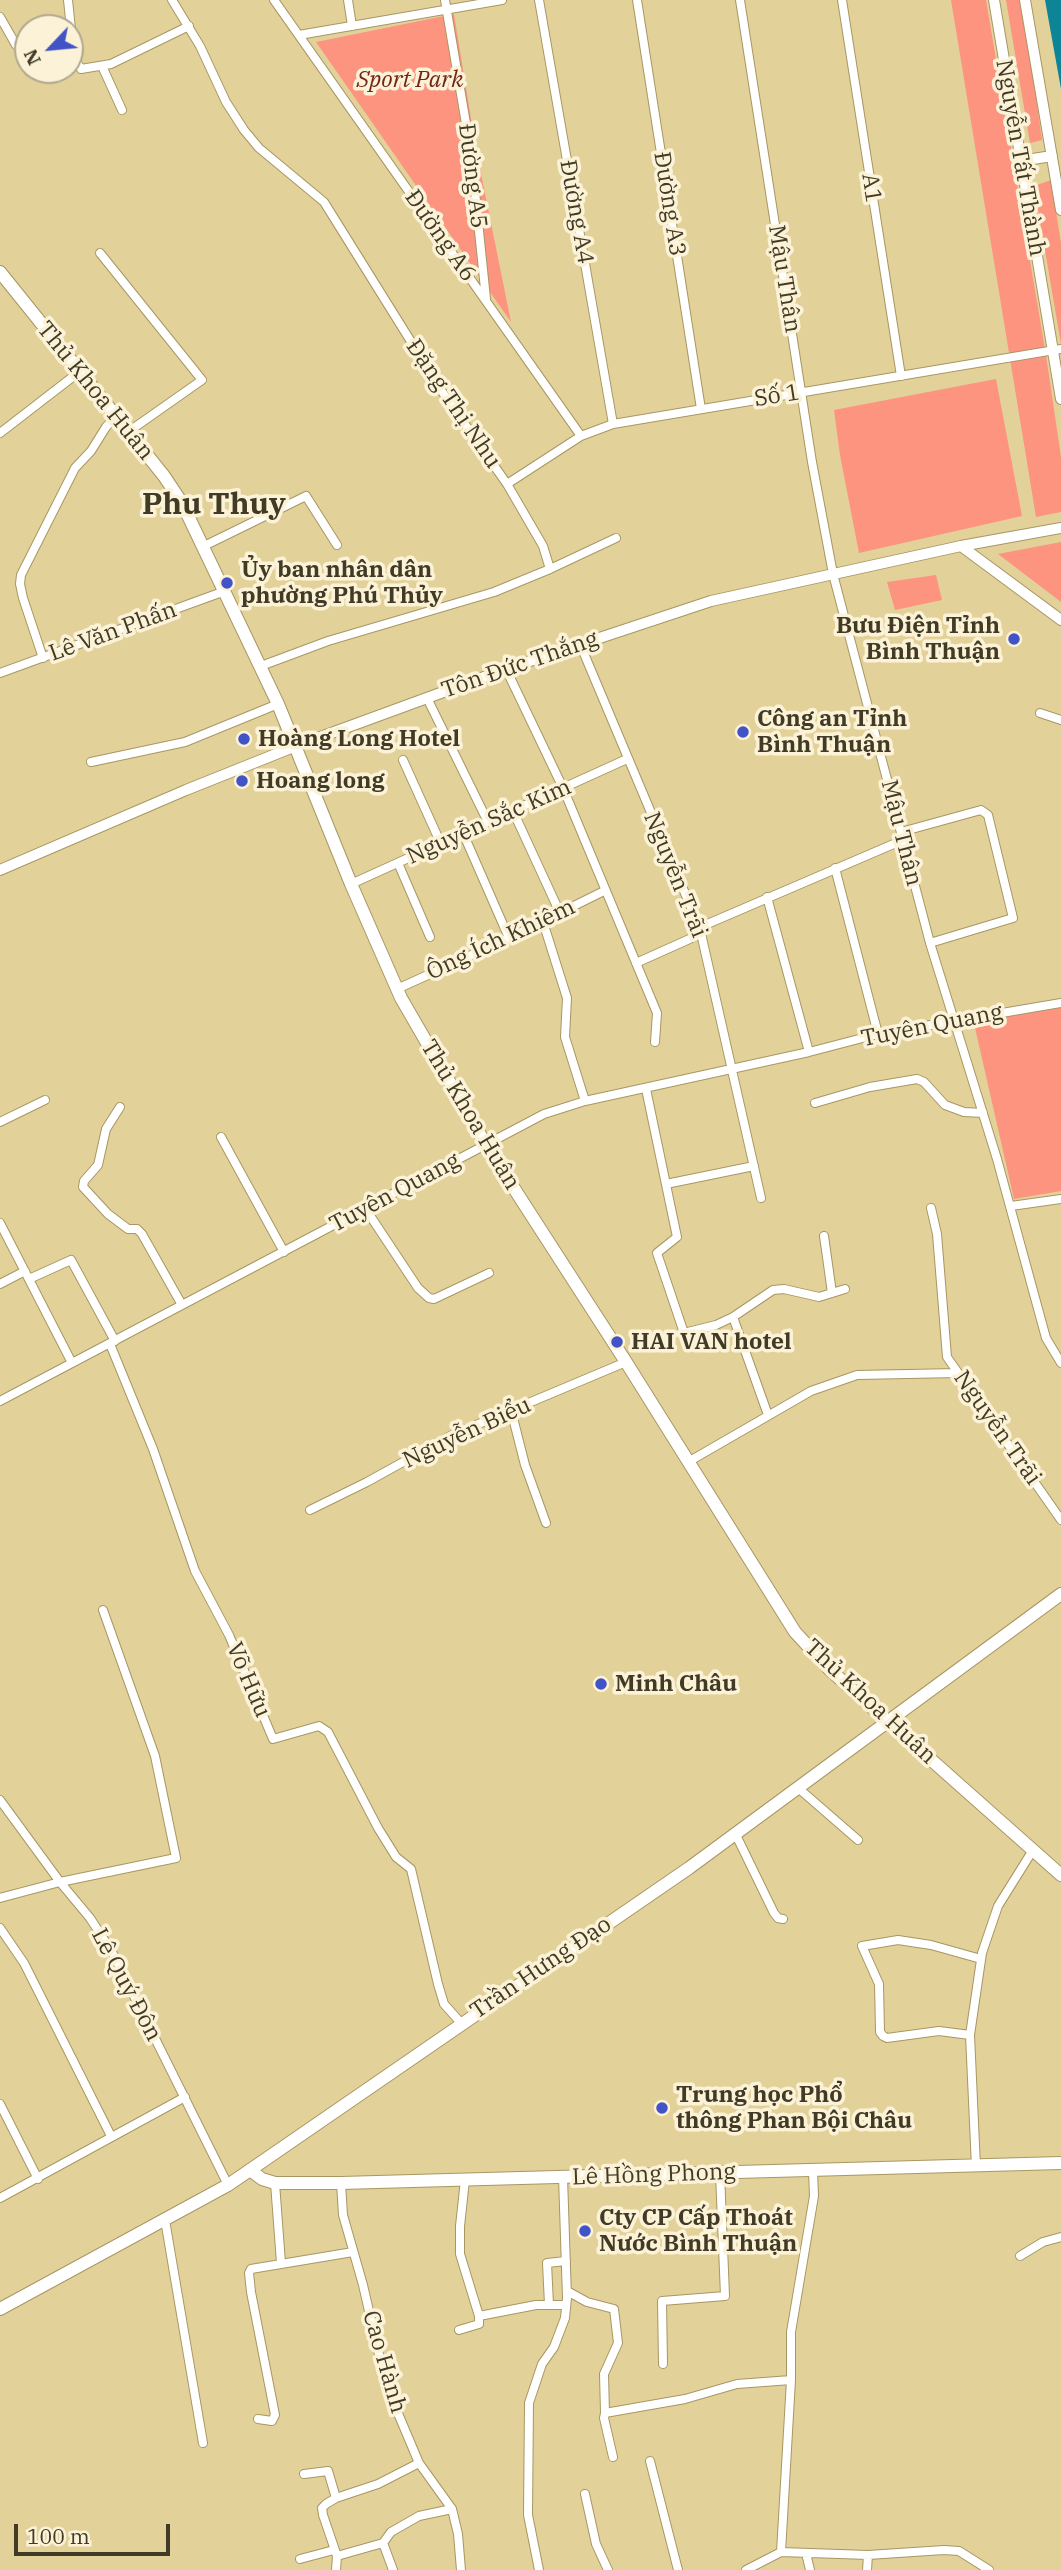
<!DOCTYPE html>
<meta charset="utf-8">
<style>
body{margin:0}
#map{position:relative;width:1061px;height:2570px;overflow:hidden;background:#e3d19a;font-family:"IBM Plex Serif",serif}
canvas{display:block}
.north{position:absolute;left:14px;top:14px;width:70px;height:70px;box-sizing:border-box;background:#fbf2d7;border:2px solid #b1a88f;border-radius:50%;rotate:244deg;font-size:19px;font-weight:700;line-height:28px;text-align:center;color:#413a24}
.north::after{content:'';display:block;margin:auto;width:24px;height:32px;background:#4253c7;clip-path:polygon(50% 0,100% 100%,50% 72%,0 100%)}
.scale{position:absolute;left:14px;top:2524px;width:156px;height:32px;box-sizing:border-box;border:4px solid #413a24;border-top:0;padding-left:9px;font-size:21px;line-height:24px;white-space:nowrap;color:#413a24;-webkit-text-stroke:5px #fbf2d7;paint-order:stroke}
</style>
<div id="map">
<canvas width="1061" height="2570"></canvas>
<div class="north">N</div>
<div class="scale">100 m</div>
</div>
<script>
const c = document.querySelector('canvas').getContext('2d');
c.lineJoin = 'round';
function fillPath(path, color) { c.fillStyle = color; c.fill(path, 'evenodd'); }
const toPath = rows => new Path2D(rows.map(r => 'M' + r).join(''));
function stroke(path, color, width, dash) { c.strokeStyle = color; c.lineWidth = width; c.lineCap = dash ? 'butt' : 'round'; c.setLineDash(dash || []); c.stroke(path); }
function write(font, color, halo, rows, align = 'center') {
  c.font = font + ' "IBM Plex Serif",serif'; c.lineWidth = 7; c.setLineDash([]); c.textBaseline = 'middle'; c.strokeStyle = halo; c.fillStyle = color; for (const [text, x, y, turn = 0] of rows) {
    c.save(); c.translate(x, y); c.rotate((+turn || 0) * Math.PI / 180); c.textAlign = isNaN(turn) ? turn : align; if (halo) c.strokeText(text, 0, 0); c.fillText(text, 0, 0); c.restore();
  }
}
fillPath(toPath([
 [951,0,986,0,1046,355,1061,457,1061,512,1036,517],
 [1006,0,1022,0,1042,140,1030,143],
 [454,14,476,149,511,322,316,42],
 [1051,180,1061,243,1061,344,1034,186],
 [996,379,1022,516,859,553,840,455,834,410],
 [1061,542,1061,602,998,554],
 [936,575,942,600,895,610,887,582],
 [1061,1002,1061,1191,1014,1199,973,1019]
]), '#fc9480');
fillPath(toPath([
 [1045,0,1061,0,1061,89]
]), '#0d8597');
const minor = toPath([
 [68,0,74,58,81,69,111,64,189,26],
 [172,0,200,46,226,102,244,130,259,148,324,202,443,393,507,484,543,546,550,569,494,592,328,641,261,666],
 [274,0,581,436],
 [348,0,352,26],
 [445,0,471,153,486,299],
 [539,0,613,424],
 [637,0,701,409],
 [740,0,812,462,833,574,930,943,997,1159,1046,1338,1061,1363],
 [842,0,901,376],
 [0,17,16,45],
 [299,35,502,0],
 [102,66,122,110],
 [100,253,202,380,128,432],
 [0,433,79,372],
 [507,484,581,436,613,424,1061,349],
 [204,546,306,496,337,545],
 [550,569,616,538],
 [580,644,700,929,761,1198],
 [43,658,23,598,20,584,21,575,75,468,91,451,106,427,115,417],
 [506,669,563,788,657,1013,655,1042],
 [0,673,225,591],
 [427,698,488,822],
 [1040,713,1061,720],
 [403,760,441,844],
 [91,762,185,742,278,704],
 [513,811,560,913],
 [901,832,981,810,988,815,1013,918,930,943],
 [463,833,509,938],
 [398,863,430,937],
 [835,868,878,1034],
 [351,884,627,759],
 [767,897,809,1052],
 [543,922,567,998,565,1037,585,1101],
 [636,963,694,937,705,925,903,840],
 [397,989,509,938,604,891],
 [646,1089,677,1237,657,1253,684,1333,716,1325,733,1317,773,1290,784,1289,819,1297,845,1289],
 [815,1103,870,1087,917,1079,924,1082,945,1105,964,1112,983,1113],
 [120,1107,106,1129,98,1165,84,1181,83,1187,108,1214,128,1229,137,1229,142,1234,182,1305],
 [0,1122,45,1100],
 [221,1137,284,1252],
 [666,1184,754,1166],
 [1011,1206,1061,1199],
 [365,1208,418,1288,429,1298,434,1299,489,1273],
 [931,1208,937,1234,947,1357,1061,1520],
 [0,1223,72,1363],
 [824,1236,832,1293],
 [29,1279,71,1260,115,1341],
 [0,1284,25,1271],
 [733,1317,768,1415],
 [110,1344,153,1449,195,1571,229,1635,273,1739,319,1726,328,1732,378,1828,396,1857,411,1869,438,1984,444,2004,461,2023],
 [0,1401,544,1114,585,1101,809,1052,878,1034,1061,1003],
 [511,1410,525,1465,546,1523],
 [688,1462,811,1391,857,1375,958,1373],
 [310,1510,367,1482,450,1436,626,1362],
 [797,1787,858,1840],
 [0,1800,60,1882,90,1918,112,1952,228,2185],
 [735,1833,774,1913,778,1918,783,1919],
 [0,1898,60,1882,176,1858,155,1756,103,1610],
 [0,1928,24,1963,111,2136],
 [970,2035,939,2031,887,2038,883,2036,880,2032,879,1984,862,1946,898,1940,931,1945,981,1959],
 [0,2104,38,2179],
 [976,2167,970,2035,982,1953,998,1906,1033,1850],
 [465,2180,460,2226,460,2254,479,2316,536,2305,566,2305],
 [275,2183,281,2263],
 [341,2183,343,2215,363,2285,386,2385,419,2463,452,2509,458,2534,461,2570],
 [0,2198,185,2097],
 [165,2220,203,2443],
 [1020,2256,1043,2242,1061,2237],
 [567,2291,587,2302,614,2309,618,2343,604,2374,605,2413],
 [549,2305,547,2263,566,2261],
 [459,2330,479,2324,479,2316],
 [663,2364,662,2301,725,2296,720,2173],
 [258,2419,272,2421,275,2415,251,2292,249,2273,251,2269,353,2252],
 [613,2457,604,2418,605,2413,685,2399,737,2384,791,2380],
 [650,2461,678,2570],
 [304,2474,328,2471,336,2498],
 [585,2494,596,2544,608,2570],
 [383,2543,393,2570],
 [781,2552,791,2380,791,2332,814,2196,813,2171],
 [806,2553,810,2570],
 [337,2556,323,2515,322,2508,326,2504,336,2498,378,2484,419,2463],
 [300,2559,334,2550],
 [336,2570,337,2556,383,2543,391,2532,419,2516,452,2509],
 [539,2570,528,2515,529,2403,542,2364,554,2347,565,2318,567,2298,563,2177],
 [746,2570,781,2552,868,2555,944,2550,959,2551,989,2570],
 [867,2570,868,2555]
]);
const tertiary = toPath([
 [994,0,1061,399],
 [1025,0,1061,210],
 [1020,161,1052,156],
 [961,546,1061,620],
 [0,870,186,790,296,746,506,669,711,601,961,546,1061,528]
]);
const secondary = toPath([
 [0,272,164,476,182,503,278,704,351,884,401,998,486,1145,626,1362,795,1632,830,1670,1061,1875],
 [250,2170,262,2179,275,2183,341,2183,1061,2163]
]);
const primary = toPath([
 [0,2309,228,2185,250,2170,689,1868,1061,1594]
]);
stroke(minor, '#a89763', 10);
stroke(tertiary, '#a89763', 12);
stroke(secondary, '#a89763', 14);
stroke(primary, '#a89763', 14);
stroke(minor, '#fff', 8);
stroke(tertiary, '#fff', 10);
stroke(secondary, '#fff', 12);
stroke(primary, '#fff', 12);
for (const [x, y, r, color] of [
 [227,583,7,"#4253c7"],
 [1014,639,7,"#4253c7"],
 [743,732,7,"#4253c7"],
 [244,739,7,"#4253c7"],
 [242,781,7,"#4253c7"],
 [617,1342,7,"#4253c7"],
 [601,1684,7,"#4253c7"],
 [662,2108,7,"#4253c7"],
 [585,2231,7,"#4253c7"]
]) { const dot = new Path2D(); dot.arc(x, y, r, 0, 2 * Math.PI); c.fillStyle = color; c.fill(dot); stroke(dot, '#fbf2d7', 2.5); }
write('italic 23px', '#742417', '#fbf2d7', [
 ["Sport Park",410,80]
]);
write('23px', '#413a24', '#fbf2d7', [
 ["Nguyễn Tất Thành",1020,158,80],
 ["Đường A5",472,176,83],
 ["A1",871,188,81],
 ["Đường A3",669,204,81],
 ["Đường A4",576,212,80],
 ["Đường A6",440,236,55],
 ["Mậu Thân",784,279,81],
 ["Thủ Khoa Huân",95,391,51],
 ["Số 1",777,396,-9],
 ["Đặng Thị Nhu",453,404,56],
 ["Lê Văn Phấn",113,632,-20],
 ["Tôn Đức Thắng",520,665,-19],
 ["Nguyễn Sắc Kim",489,822,-24],
 ["Mậu Thân",901,833,76],
 ["Nguyễn Trãi",675,875,68],
 ["Ông Ích Khiêm",501,940,-25],
 ["Tuyên Quang",932,1026,-11],
 ["Thủ Khoa Huân",470,1115,59],
 ["Tuyên Quang",395,1193,-28],
 ["Nguyễn Trãi",997,1428,55],
 ["Nguyễn Biểu",467,1433,-25],
 ["Võ Hữu",248,1680,67],
 ["Thủ Khoa Huân",870,1702,43],
 ["Trần Hưng Đạo",541,1968,-34],
 ["Lê Quý Đôn",126,1985,62],
 ["Lê Hồng Phong",654,2175,-2],
 ["Cao Hành",384,2362,74]
]);
write('bold 23px', '#413a24', '#fbf2d7', [
 ["Ủy ban nhân dân",241,570],
 ["phường Phú Thủy",241,596],
 ["Bưu Điện Tỉnh",1000,626,"right"],
 ["Bình Thuận",1000,652,"right"],
 ["Công an Tỉnh",757,719],
 ["Bình Thuận",757,745],
 ["Hoàng Long Hotel",258,739],
 ["Hoang long",256,781],
 ["HAI VAN hotel",631,1342],
 ["Minh Châu",615,1684],
 ["Trung học Phổ",676,2095],
 ["thông Phan Bội Châu",676,2121],
 ["Cty CP Cấp Thoát",599,2218],
 ["Nước Bình Thuận",599,2244]
], 'left');
write('bold 30px', '#413a24', '#fbf2d7', [
 ["Phu Thuy",214,505]
]);
</script>
